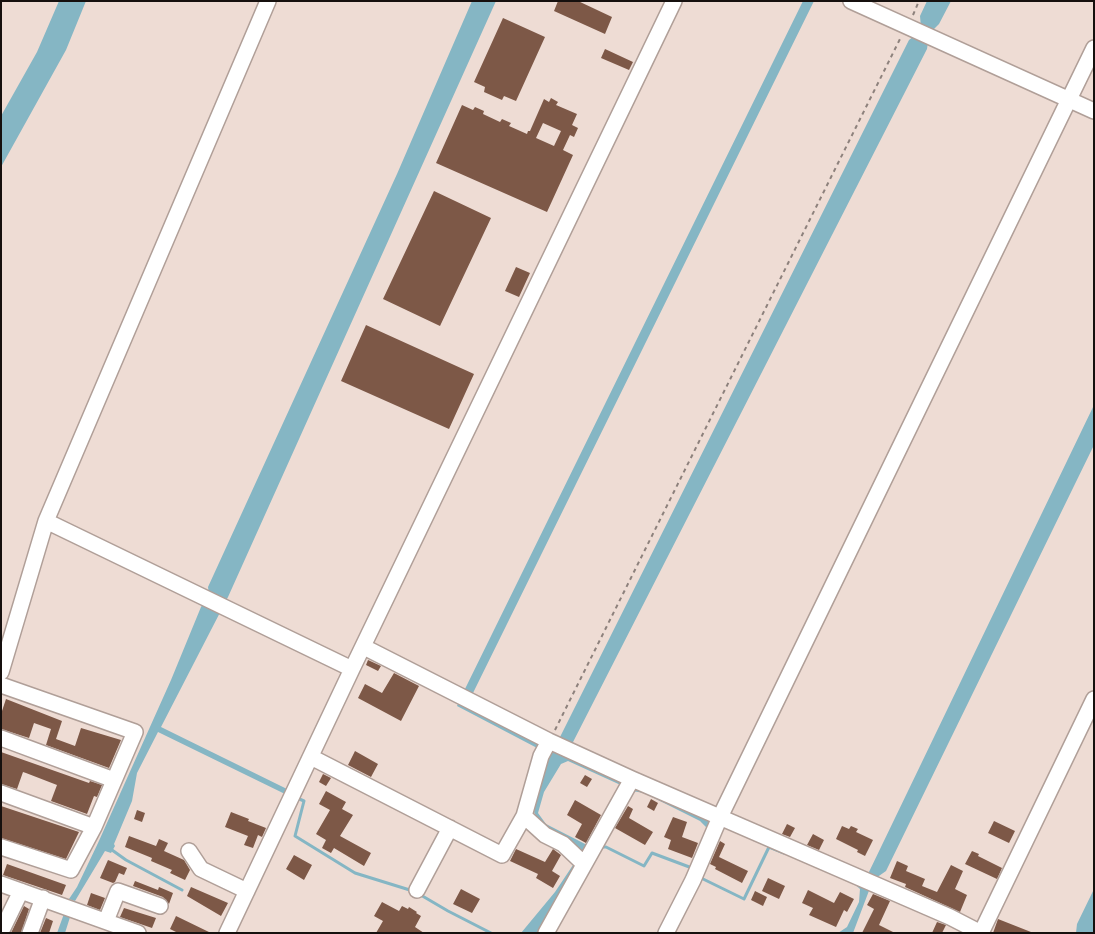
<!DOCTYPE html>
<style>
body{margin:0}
#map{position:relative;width:1095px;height:934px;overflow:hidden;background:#eedcd4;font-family:Merriweather,serif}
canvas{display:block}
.frame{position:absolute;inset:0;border:2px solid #16100e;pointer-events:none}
</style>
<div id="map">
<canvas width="1095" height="934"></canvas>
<div class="frame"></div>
</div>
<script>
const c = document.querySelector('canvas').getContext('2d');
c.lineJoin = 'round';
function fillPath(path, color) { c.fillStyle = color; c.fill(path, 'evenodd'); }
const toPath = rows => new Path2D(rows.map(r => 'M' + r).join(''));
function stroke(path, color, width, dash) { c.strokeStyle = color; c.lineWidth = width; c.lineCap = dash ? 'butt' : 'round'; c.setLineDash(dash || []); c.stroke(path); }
fillPath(toPath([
 [59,1,86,1,66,50,1,167,1,116,37,52],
 [472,1,496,1,228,597,161,727,287,789,285,794,158,732,137,773,132,801,114,844,115,846,111,853,105,851,75,901,69,899,77,887,98,843,171,680,201,607,209,594,208,587,397,174],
 [803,1,814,1,472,695,464,691],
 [927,1,951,1,939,24,931,32,921,27,920,16],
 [914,36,928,42,927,49,572,744,559,739,909,40],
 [1094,405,1094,445,886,871,876,878,868,874],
 [460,699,541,745,539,749,457,706],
 [550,749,627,784,625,787,568,761,561,764,544,792,538,813,546,824,589,846,580,858,541,825,534,812],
 [634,788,709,820,709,830,700,821,644,793,632,791],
 [575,862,577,864,539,933,521,933,555,892],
 [851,881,870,888,853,933,838,933,847,927,859,902,860,889],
 [1094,889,1094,932,1076,933,1077,924],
 [65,911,71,914,65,933,57,933]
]), '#85b6c4');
stroke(toPath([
 [297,798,304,801,295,836,355,873,413,891],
 [600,847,606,847,644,866,652,853,692,868],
 [112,850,126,860,182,890],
 [701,878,744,899,769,847,784,853],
 [419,894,448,911,491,933]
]), '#85b6c4', 3);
fillPath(toPath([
 [558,1,578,1,612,17,605,34,554,11],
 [503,18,545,37,516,101,504,96,502,100,484,92,485,87,474,82],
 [605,49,633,62,629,70,601,58],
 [551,98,558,102,556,105,577,114,572,125,578,128,574,137,570,135,563,150,573,155,547,212,436,163,462,105,473,110,475,107,484,111,483,114,500,122,502,119,511,123,509,126,527,134,528,131,530,131,544,99,549,102],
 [543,123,561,131,554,146,536,138],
 [434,191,491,218,440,326,383,299],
 [516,267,530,273,519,297,505,291],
 [366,325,474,374,449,429,341,381],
 [368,660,381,666,378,671,366,665],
 [394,673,419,686,401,721,358,698,365,684,382,693],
 [6,699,62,721,56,739,75,746,81,728,121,740,109,768,46,745,51,729,34,723,29,738,1,729,1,714],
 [355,751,378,764,371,777,348,765],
 [1,752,89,783,90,781,102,785,97,797,94,796,87,814,51,801,57,785,26,773,23,772,17,789,1,784],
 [323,774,331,778,326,786,319,782],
 [585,775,592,779,587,787,580,783],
 [326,791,346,802,342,809,353,815,340,836,371,853,364,866,334,848,331,853,322,848,326,840,316,834,330,810,319,804],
 [651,799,658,803,654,811,647,807],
 [575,800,601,815,586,843,575,837,582,824,567,815],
 [1,806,79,832,66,859,1,838],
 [628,806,633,809,629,818,653,832,645,845,615,828],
 [137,810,145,813,142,822,134,819],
 [231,812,249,819,248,821,266,828,262,837,258,835,253,848,244,845,248,836,225,827],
 [673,817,687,822,682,837,698,843,692,858,668,849,671,840,664,837],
 [994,821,1015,831,1009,843,988,833],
 [787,824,795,828,790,837,782,834],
 [842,826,849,829,851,826,858,829,856,832,873,840,865,856,857,852,858,850,836,839],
 [813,834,824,840,819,850,807,845],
 [129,836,156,846,159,839,168,843,164,851,184,860,190,870,185,880,170,873,172,870,151,861,152,858,125,847],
 [720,841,725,844,719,857,748,871,742,883,715,869,716,867,710,864],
 [516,849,545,862,553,849,561,855,552,871,560,876,553,888,536,878,538,874,510,861],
 [972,851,979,854,978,856,1002,868,997,879,965,864],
 [294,855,312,865,304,880,286,869],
 [108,860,127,868,124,875,119,873,115,882,113,883,100,878],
 [897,861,908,866,906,871,925,879,922,886,937,892,951,865,963,871,955,889,967,895,960,912,905,887,906,884,890,878],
 [7,864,66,885,62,895,3,875],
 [768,878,785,886,779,899,762,891],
 [135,881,158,890,159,887,173,893,169,904,163,897,133,886],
 [191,887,228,903,221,916,187,896],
 [461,889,480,899,472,913,453,904],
 [808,890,834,903,840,892,854,899,847,912,844,910,836,927,809,915,813,908,802,903],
 [755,891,767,897,763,906,751,900],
 [91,893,105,898,100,910,87,905],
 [873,894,890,901,879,925,895,933,862,933,874,909,867,905],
 [382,902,399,911,402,906,408,909,409,907,417,912,416,913,421,916,415,927,424,933,376,933,383,921,374,916],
 [24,906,29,909,21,933,11,933],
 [124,908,156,918,152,928,120,917],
 [176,916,211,933,178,933,170,929],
 [46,918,53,921,49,933,40,933],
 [998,919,1031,932,1031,933,993,933],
 [937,922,946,925,942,933,932,933]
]), '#7d5847');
const minor = toPath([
 [851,1,1094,111],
 [46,521,352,669],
 [364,647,549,741,632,779,950,917,981,933],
 [1,672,46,521,268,1],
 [1,685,135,732,94,827,71,870,1,847],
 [1,738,114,780],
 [311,757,502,855,524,816,541,756,549,741],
 [1,793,94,827],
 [524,816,545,835,563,844,584,864],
 [189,851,201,869,247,891],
 [1,884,138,933],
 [417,890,450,828],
 [106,921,118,891,160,906],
 [2,930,21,891],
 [30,933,43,898],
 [227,933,352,669,674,1],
 [546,933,632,779],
 [666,933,693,880,720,817,1094,48],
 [981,933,1094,699]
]);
stroke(minor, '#b09f98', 18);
stroke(toPath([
 [913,15,919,1],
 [555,730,901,37]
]), '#8d817c', 2, [4, 4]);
stroke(minor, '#fff', 15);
</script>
